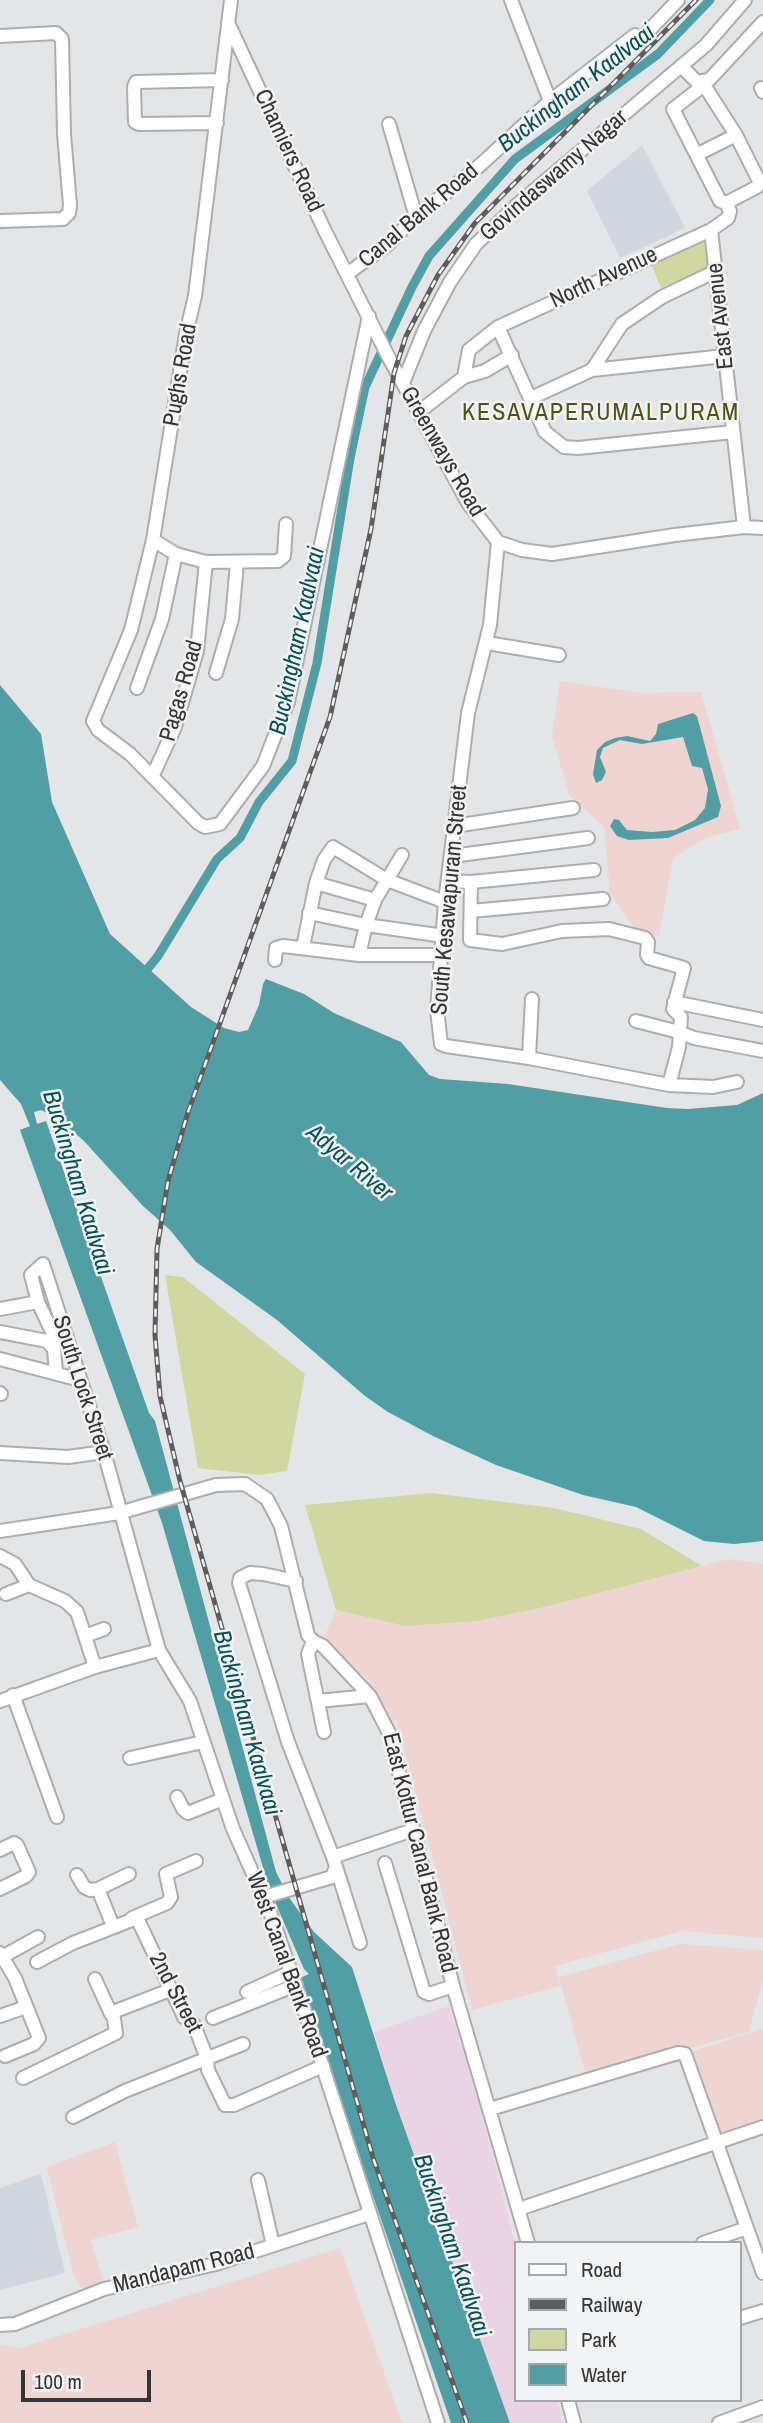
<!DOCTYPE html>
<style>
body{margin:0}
#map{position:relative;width:763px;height:2423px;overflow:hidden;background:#e4e5e7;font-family:"Archivo Narrow",sans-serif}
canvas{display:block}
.legend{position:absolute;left:514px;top:2241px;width:228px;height:161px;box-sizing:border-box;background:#f2f3f4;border:2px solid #a6a7a8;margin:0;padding:9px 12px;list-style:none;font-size:21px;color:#343435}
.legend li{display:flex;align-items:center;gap:14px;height:35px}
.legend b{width:35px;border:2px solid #a6a7a8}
.scale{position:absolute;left:21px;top:2370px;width:130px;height:32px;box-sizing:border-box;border:4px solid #343435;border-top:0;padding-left:9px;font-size:21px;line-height:24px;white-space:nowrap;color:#343435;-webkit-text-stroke:5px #f2f3f4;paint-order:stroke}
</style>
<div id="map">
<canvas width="763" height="2423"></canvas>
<ul class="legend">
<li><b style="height:9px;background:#fff"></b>Road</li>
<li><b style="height:9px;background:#5d5d5f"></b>Railway</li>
<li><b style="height:19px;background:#d1d7a1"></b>Park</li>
<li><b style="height:19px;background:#519fa5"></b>Water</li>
</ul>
<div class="scale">100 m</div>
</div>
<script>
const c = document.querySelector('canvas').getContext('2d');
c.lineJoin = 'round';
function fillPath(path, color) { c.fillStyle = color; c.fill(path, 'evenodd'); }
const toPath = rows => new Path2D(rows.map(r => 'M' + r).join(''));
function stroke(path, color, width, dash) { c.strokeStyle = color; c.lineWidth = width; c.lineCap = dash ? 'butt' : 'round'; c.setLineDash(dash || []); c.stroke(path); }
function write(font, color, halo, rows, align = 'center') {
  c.font = font + ' "Archivo Narrow",sans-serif'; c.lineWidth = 5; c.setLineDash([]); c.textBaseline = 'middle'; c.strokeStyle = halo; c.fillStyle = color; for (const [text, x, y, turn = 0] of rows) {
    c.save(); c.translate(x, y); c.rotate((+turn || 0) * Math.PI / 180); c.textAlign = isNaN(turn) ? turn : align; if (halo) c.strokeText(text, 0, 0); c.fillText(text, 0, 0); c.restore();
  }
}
fillPath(toPath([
 [642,145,685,228,620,258,587,191],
 [41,2174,65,2273,0,2290,0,2188]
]), '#d0d7de');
fillPath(toPath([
 [560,681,641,693,701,692,740,829,705,838,673,858,659,936,637,931,610,893,604,827,569,795,552,736],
 [729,1559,763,1564,763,1938,682,1931,555,1966,560,1986,472,2010,396,1718,390,1724,367,1687,370,1681,321,1644,336,1610,405,1626,478,1621,549,1606],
 [680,1944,763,1950,763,1979,749,2032,586,2076,559,1977],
 [763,2029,763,2122,720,2138,693,2051],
 [115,2142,138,2227,91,2240,105,2287,86,2293,74,2276,47,2167],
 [340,2248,402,2423,0,2423,0,2344,20,2348]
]), '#efd5d1');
fillPath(toPath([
 [449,2006,478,2100,516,2246,516,2400,557,2400,563,2423,510,2423,395,2102,374,2032]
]), '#ead4e3');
fillPath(toPath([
 [708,239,712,266,661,288,651,263],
 [165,1275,183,1277,305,1374,287,1471,259,1475,198,1468],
 [431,1493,554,1508,641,1529,702,1566,549,1606,478,1621,405,1626,336,1610,305,1505]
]), '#d1d7a1');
fillPath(toPath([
 [0,685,41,734,52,802,110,934,191,1007,224,1028,239,1032,248,1030,259,1005,263,984,266,979,304,994,334,1013,401,1042,429,1075,440,1079,508,1084,667,1108,688,1109,737,1105,763,1093,763,1541,734,1544,704,1541,636,1507,583,1495,496,1465,433,1436,388,1412,365,1396,277,1320,196,1262,170,1230,143,1206,84,1141,59,1119,41,1110,34,1112,37,1124,46,1121,149,1413,155,1421,276,1872,290,1899,314,1932,352,1967,395,2102,510,2423,451,2423,301,1986,300,1978,309,1974,304,1969,269,1888,162,1523,20,1130,30,1126,21,1104,0,1080],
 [693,713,697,716,721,806,718,817,668,838,629,840,617,836,610,826,614,819,619,820,627,830,652,832,675,830,695,820,705,808,708,789,702,768,692,766,683,737,642,744,620,740,603,748,600,757,606,772,602,780,596,783,593,774,597,750,605,742,615,738,627,736,650,741,656,734,658,724]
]), '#519fa5');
stroke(toPath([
 [141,977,158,956,217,859,240,838,259,802,292,761,317,663,350,458,365,387,412,287,429,256,515,159,658,54,710,0]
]), '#519fa5', 9);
const minor = toPath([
 [231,0,195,296,186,334,153,540,131,630,93,721,98,730,130,754,198,823,205,827,220,824,263,766,288,702,369,316],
 [511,0,550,101],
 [230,27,324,229,390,360,468,503,498,542,522,550,552,554,675,535,744,527,763,528],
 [0,36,56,33,62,39,64,134,70,205,69,213,63,219,0,221],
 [681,66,697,82,709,80,763,22],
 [761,88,763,92],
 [217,123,139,124,135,122,134,87,136,82,222,80],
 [389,124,416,217],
 [698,154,736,135],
 [711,230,744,527],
 [347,274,387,245,416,217,478,167,550,101,635,35,640,40,678,0],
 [498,327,545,432,564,447,578,448,733,432],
 [592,370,622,324,662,297,716,271],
 [464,377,485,371,512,355],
 [403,383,424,331,450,282,476,244,518,204,706,45,745,0],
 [531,398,592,370,725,356],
 [420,411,464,377,469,350,498,327,711,230,728,218,730,211,726,203,720,201,673,109,704,85,736,135,760,183,757,187,726,203],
 [153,540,176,554,206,562,278,561,284,556,286,524],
 [498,542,490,625,468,713,445,902,437,1010,441,1044,446,1046,529,1058,669,1085,713,1087,737,1082],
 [487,643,559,655],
 [216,673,232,619,237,563],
 [137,688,162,619,176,554],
 [153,775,175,727,197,651,206,562],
 [454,826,573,808],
 [452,856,588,838],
 [449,881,471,882,594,870],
 [471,882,470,940,502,944,562,931,609,929,645,938,648,942,647,955,649,958,684,968,673,1009,681,1017,679,1047,669,1085],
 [316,883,375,900],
 [471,911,603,899],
 [309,913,366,925,444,936],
 [303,947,316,883,324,860,333,847,387,880,445,902],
 [359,955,366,925,375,900,402,855],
 [275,960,276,948,283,946,359,955,443,955],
 [674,1002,763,1020],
 [636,1021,679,1032,694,1038,763,1051],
 [529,1058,532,999],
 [38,1302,31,1275,43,1264,104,1452,159,1650,190,1701,233,1829,270,1912,307,2018,438,2423],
 [0,1309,38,1302,53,1334,68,1344],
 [0,1332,47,1341,54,1349,56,1373],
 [0,1359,80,1380],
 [0,1393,1,1394],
 [0,1453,68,1457,104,1452],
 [0,1531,119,1513,216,1485,245,1484,267,1499,281,1526,308,1635,313,1641,323,1646,370,1696,389,1733,453,1986,528,2243],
 [0,1556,15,1564,29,1585,65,1601,77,1612,95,1667],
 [296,1581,263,1574,250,1573,240,1578,239,1583,288,1742,333,1857,360,1943],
 [6,1594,29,1585],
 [85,1636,104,1629],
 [313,1641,308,1654,324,1732],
 [13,1695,57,1817],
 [0,1701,95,1667,159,1650],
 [318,1701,370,1696],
 [130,1758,203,1742],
 [177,1797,183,1809,188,1813,223,1799],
 [0,1850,14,1843,17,1845,29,1872,26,1876,0,1889],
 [333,1857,413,1830],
 [385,1863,424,1992,429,1994,453,1986],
 [77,1875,84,1887,90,1890,98,1889,129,1874],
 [98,1889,113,1926],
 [264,1897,332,1877,336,1867],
 [132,1918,167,1903,171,1897,166,1874,196,1861],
 [0,1953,15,1978,39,2038,34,2044,5,2056],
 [2,1957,38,1937],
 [37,1962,73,1943,137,1918,184,2017,194,2025,207,2058,208,2070,225,2105,234,2105,323,2066],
 [95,1979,111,2014],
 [247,1992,291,1972],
 [0,2016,26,2007],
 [213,2018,296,1985],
 [23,2078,116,2033,113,2012,170,1990],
 [490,2109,678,2053,685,2054,763,2273],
 [73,2117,125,2091,243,2044],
 [258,2180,273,2245],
 [519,2209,763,2127],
 [703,2243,747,2228],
 [740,2318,763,2311],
 [0,2325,15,2324,104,2289,216,2264,369,2214],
 [568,2400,574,2423],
 [719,2423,763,2407]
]);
stroke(minor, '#acadae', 16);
stroke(minor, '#fff', 12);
const rail = toPath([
 [467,2423,373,2158,180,1481,160,1396,155,1335,157,1249,168,1181,188,1112,330,717,371,529,394,373,406,336,438,275,475,223,696,0]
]);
stroke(rail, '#5d5d5f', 5);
stroke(rail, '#f2f3f4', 2.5, [8]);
write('23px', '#343435', '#f2f3f4', [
 ["Chamiers Road",288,151,65],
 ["Govindaswamy Nagar",554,176,-41],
 ["Canal Bank Road",419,216,-40],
 ["North Avenue",604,278,-25],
 ["East Avenue",721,316,-96],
 ["Pughs Road",181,375,-80],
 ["Greenways Road",442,452,60],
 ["Pagas Road",182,691,-74],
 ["South Kesawapuram Street",450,900,-85],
 ["South Lock Street",82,1388,72],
 ["East Kottur Canal Bank Road",419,1853,76],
 ["West Canal Bank Road",286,1965,70],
 ["2nd Street",175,1993,62],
 ["Mandapam Road",184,2269,-14]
]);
write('italic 24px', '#085055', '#f2f3f4', [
 ["Buckingham Kaalvaai",577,89,-38],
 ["Buckingham Kaalvaai",298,641,-78],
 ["Adyar River",349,1163,40],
 ["Buckingham Kaalvaai",77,1183,73],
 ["Buckingham Kaalvaai",246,1723,74],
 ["Buckingham Kaalvaai",451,2246,71]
]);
c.letterSpacing = '2px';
write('24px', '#525114', '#f2f3f4', [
 ["KESAVAPERUMALPURAM",601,414]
]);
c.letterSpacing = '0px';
</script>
